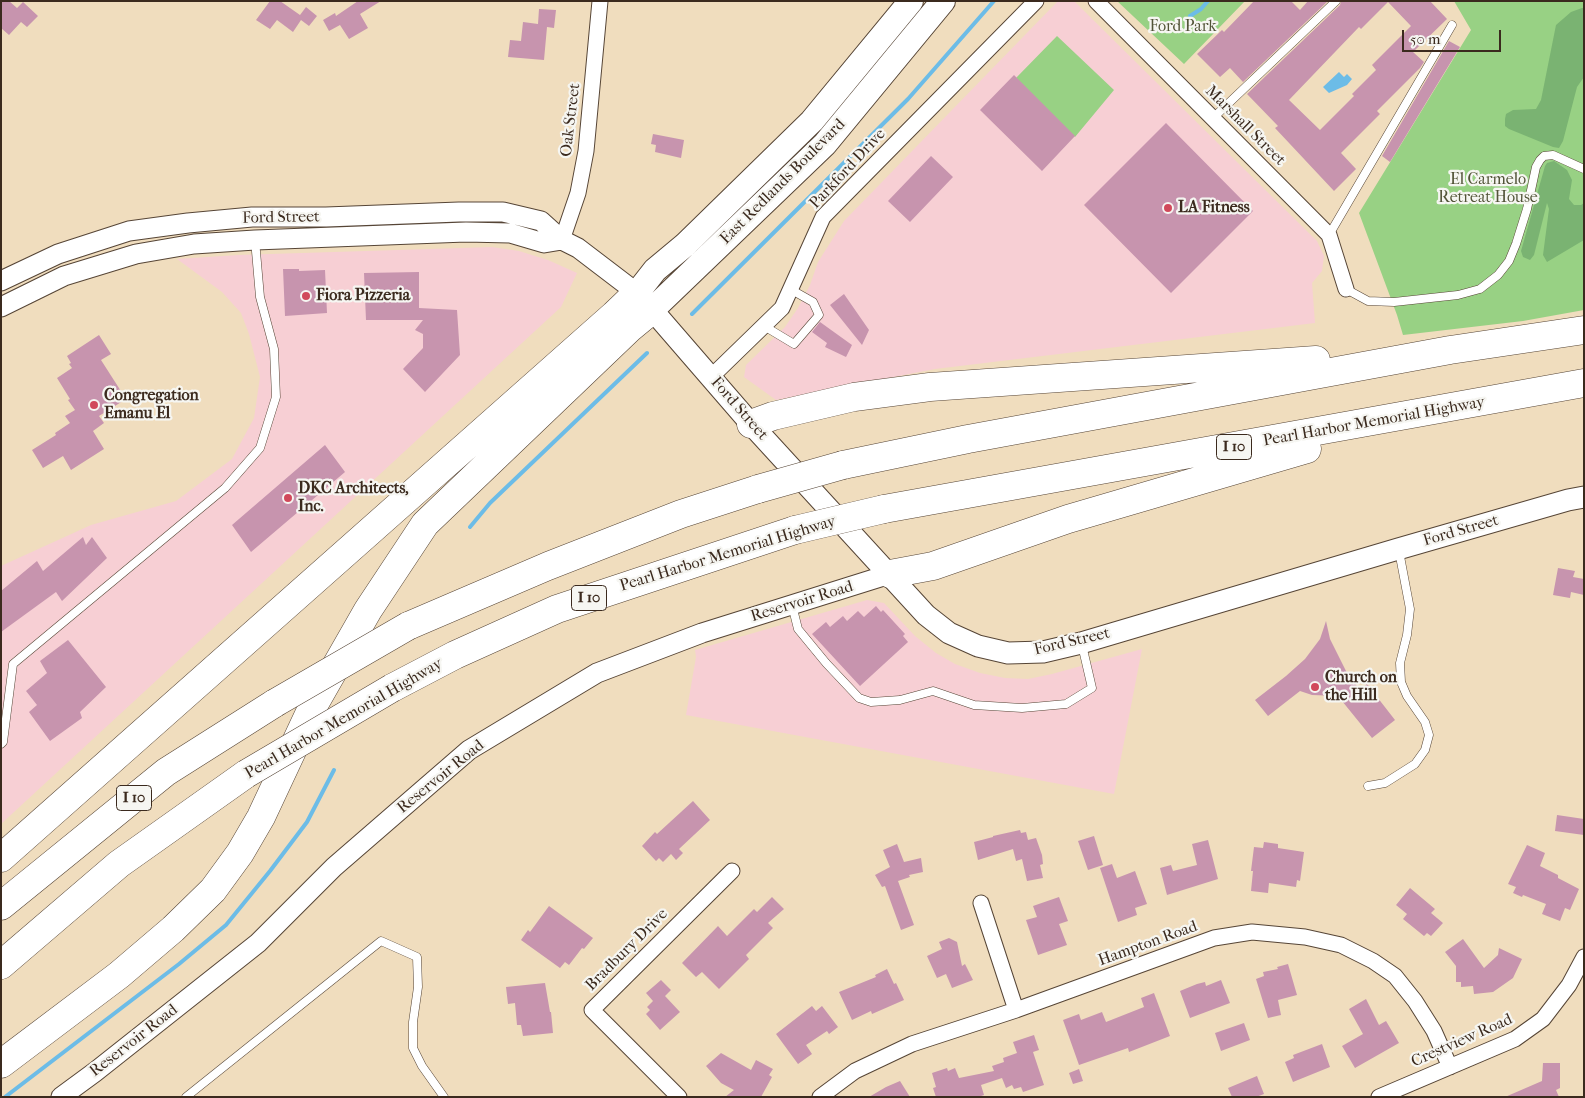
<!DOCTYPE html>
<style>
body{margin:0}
#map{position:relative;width:1585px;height:1098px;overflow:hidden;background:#f0ddbe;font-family:"IM FELL French Canon",serif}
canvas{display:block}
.frame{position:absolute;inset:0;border:2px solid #3b2a1e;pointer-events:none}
.scale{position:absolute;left:1402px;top:30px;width:99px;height:22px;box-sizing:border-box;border:2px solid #3b2a1e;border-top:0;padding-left:6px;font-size:15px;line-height:18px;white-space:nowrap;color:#3b2a1e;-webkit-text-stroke:4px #f6f6f2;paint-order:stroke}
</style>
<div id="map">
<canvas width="1585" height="1098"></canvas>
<div class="frame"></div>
<div class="scale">50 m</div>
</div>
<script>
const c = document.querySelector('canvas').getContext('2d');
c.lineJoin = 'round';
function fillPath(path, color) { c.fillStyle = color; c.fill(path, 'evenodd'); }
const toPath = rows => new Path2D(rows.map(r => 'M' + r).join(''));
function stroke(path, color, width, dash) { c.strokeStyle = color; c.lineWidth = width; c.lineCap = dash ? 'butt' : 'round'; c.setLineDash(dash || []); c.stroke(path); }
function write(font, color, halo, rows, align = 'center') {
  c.font = font + ' "IM FELL French Canon",serif'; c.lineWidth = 4.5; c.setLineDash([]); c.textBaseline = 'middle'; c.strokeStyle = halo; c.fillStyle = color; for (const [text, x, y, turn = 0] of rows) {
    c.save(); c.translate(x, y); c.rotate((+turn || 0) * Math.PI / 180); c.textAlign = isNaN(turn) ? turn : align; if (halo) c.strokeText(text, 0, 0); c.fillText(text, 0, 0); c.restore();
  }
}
fillPath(toPath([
 [1058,1,1074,1,1317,241,1324,256,1322,271,1312,283,1315,323,935,369,776,400,744,377,746,365,785,327,798,308,810,285,818,262,844,221],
 [492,247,519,251,548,260,577,273,561,307,1,824,1,566,91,525,176,501,232,459,254,418,260,377,249,334,241,313,222,292,177,259,239,255],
 [867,600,884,603,915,636,936,653,955,664,980,673,1005,678,1028,679,1052,674,1142,649,1114,794,686,715,696,657,695,650]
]), '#f7cfd4');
fillPath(toPath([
 [1117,1,1245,1,1184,64],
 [1454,1,1584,1,1584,310,1523,321,1403,335,1397,315,1359,213,1471,30],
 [1057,36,1114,90,1075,137,1016,78]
]), '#98d184');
fillPath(toPath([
 [1582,8,1584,8,1584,77,1577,87,1563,141,1559,148,1553,147,1509,129,1505,126,1505,119,1506,114,1513,110,1536,109,1541,100,1556,25,1571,12],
 [1554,161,1567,170,1572,180,1569,199,1574,205,1581,205,1584,203,1584,240,1547,262,1543,255,1549,209,1547,203,1534,255,1530,260,1523,257,1521,251,1545,166,1547,163]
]), '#7ab372');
fillPath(toPath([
 [1339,72,1344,77,1347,74,1352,79,1347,85,1329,93,1323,87]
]), '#6cbce7');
stroke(toPath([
 [1190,16,1201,9,1208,1],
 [692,314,908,99,994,1],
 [470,527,490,503,647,353],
 [5,1097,179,964,226,925,270,871,307,822,334,770]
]), '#6cbce7', 4);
fillPath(toPath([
 [1,1,9,1,17,8,23,2,38,16,27,27,21,22,9,35,1,28],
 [270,1,280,1,300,15,306,7,317,16,309,26,301,20,293,32,277,20,270,29,256,20],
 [358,1,381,1,360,14,368,28,349,39,340,25,329,31,323,20,335,13,336,16],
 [1254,1,1291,1,1300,10,1308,1,1328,1,1243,82,1230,68,1220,77,1197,54,1222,30,1224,32],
 [1341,1,1430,1,1447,19,1413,52,1424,62,1420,68,1377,111,1380,114,1341,153,1356,169,1334,191,1275,128,1278,126,1247,94,1340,5],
 [1388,2,1411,26,1372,65,1376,70,1352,94,1354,96,1320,130,1289,100,1359,27,1361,29],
 [539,9,556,10,554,28,547,27,544,60,508,57,510,40,521,41,523,22,538,24],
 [1449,41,1460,47,1390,162,1382,156],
 [1014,75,1075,136,1042,171,980,110],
 [1166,123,1253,211,1171,293,1084,205],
 [653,134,684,140,681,158,655,152,656,145,651,144],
 [931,156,953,177,910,222,888,201],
 [283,269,299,269,299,271,325,270,327,313,285,316],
 [419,272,419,308,457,310,460,355,425,392,403,369,423,348,423,334,415,330,423,320,366,320,364,273],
 [844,294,869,330,862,345,830,305],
 [820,322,852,345,846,357,825,347,827,343,812,332],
 [99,335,111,354,101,360,126,399,99,416,104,423,93,431,104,449,71,470,63,456,43,468,32,450,56,435,55,433,70,423,65,416,75,410,68,400,70,399,57,378,72,368,69,364,71,363,67,356],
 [325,445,345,472,251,552,232,525],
 [83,537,86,545,92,537,107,558,62,601,56,592,1,632,1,591,37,561,43,571],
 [1558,568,1575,571,1573,577,1584,579,1584,595,1571,592,1570,598,1553,595],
 [876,606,881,612,883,610,905,634,903,636,908,642,860,686,812,634,826,622,830,627,843,616,847,621,858,611,864,617],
 [1326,621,1330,639,1348,675,1360,690,1367,684,1395,720,1372,738,1338,696,1312,695,1300,691,1268,716,1255,700,1286,676,1305,659,1320,639],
 [68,640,106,687,80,712,82,718,50,741,29,712,37,705,26,691,47,673,40,661],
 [693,801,710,820,679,849,683,853,676,860,671,854,663,862,659,858,656,861,642,846,655,832,657,834],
 [1557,815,1584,819,1584,835,1555,831],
 [1020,830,1021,833,1026,832,1028,840,1036,838,1042,855,1043,864,1040,865,1043,878,1027,881,1022,859,1016,861,1013,849,978,860,974,842,993,837,993,836],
 [1094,836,1103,865,1088,870,1078,841],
 [1208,840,1218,879,1167,895,1160,868,1171,865,1173,871,1197,865,1192,844],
 [1264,842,1278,844,1278,848,1304,852,1300,881,1297,880,1296,887,1269,883,1268,893,1251,891,1253,871,1251,871,1254,847,1263,848],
 [897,844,904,862,921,858,923,872,909,875,910,877,898,881,914,925,901,930,885,886,882,887,875,875,890,867,883,850],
 [1527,845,1545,853,1540,866,1558,875,1558,878,1579,889,1570,910,1565,908,1560,921,1542,914,1546,904,1523,895,1522,897,1513,893,1516,887,1508,884],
 [1112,864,1117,878,1135,871,1147,904,1135,908,1137,915,1118,922,1100,868],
 [1410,888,1435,909,1431,913,1443,923,1431,936,1427,933,1424,936,1403,919,1407,914,1396,905],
 [772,897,784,909,768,923,773,928,746,955,749,959,719,989,702,972,696,977,682,963,718,926,727,936,754,909,757,912],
 [1059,897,1068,921,1059,924,1067,945,1038,955,1026,920,1037,917,1033,906],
 [549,906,593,938,584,949,582,948,569,965,565,962,560,968,521,940,528,930,530,932],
 [949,938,957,942,962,966,965,964,973,980,952,988,946,974,937,978,927,956,942,949,939,942],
 [1463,939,1484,968,1498,955,1499,948,1522,959,1513,978,1493,992,1474,994,1473,986,1461,987,1461,982,1456,982,1456,966,1445,952],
 [1288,964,1297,995,1278,1000,1281,1015,1268,1018,1256,979,1264,976,1263,972,1278,969,1277,967],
 [887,969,894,984,896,983,904,1000,872,1014,871,1011,852,1020,839,992,876,977,875,975],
 [661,980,671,990,665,996,680,1012,660,1030,646,1014,650,1010,647,1007,653,1001,646,993],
 [1221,980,1230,1003,1190,1018,1180,991,1197,984,1205,982,1206,986],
 [545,983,550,1012,551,1012,553,1033,523,1036,521,1025,517,1025,515,1003,508,1004,506,987],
 [1154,993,1170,1036,1129,1052,1128,1048,1079,1065,1063,1020,1079,1014,1081,1020,1102,1012,1106,1022,1144,1007,1141,998],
 [1366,999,1379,1025,1386,1021,1399,1043,1355,1068,1342,1046,1363,1034,1349,1009],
 [812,1006,816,1011,822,1006,838,1027,829,1034,827,1031,806,1045,812,1054,798,1064,776,1034],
 [1244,1023,1250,1040,1221,1051,1215,1033],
 [1034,1035,1039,1050,1033,1052,1044,1085,1023,1092,1021,1087,1014,1089,1012,1085,1006,1088,1002,1078,981,1085,984,1095,978,1097,936,1097,933,1088,936,1087,932,1073,947,1068,948,1071,955,1068,959,1078,994,1071,992,1066,1004,1062,1003,1058,1017,1053,1013,1042],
 [1322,1044,1330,1067,1293,1082,1285,1062,1294,1058,1293,1055],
 [721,1053,751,1070,756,1060,773,1069,769,1075,772,1077,761,1097,725,1097,734,1090,721,1083,706,1066],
 [1543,1063,1560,1063,1560,1088,1556,1090,1559,1097,1505,1097,1542,1081],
 [1079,1069,1083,1081,1073,1084,1069,1073],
 [1257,1076,1264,1094,1256,1097,1232,1097,1228,1088],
 [900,1081,910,1097,869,1097,886,1087]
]), '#c794ae');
const service = toPath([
 [1213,118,1336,1],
 [1329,235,1452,25],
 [1346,289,1368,301,1394,302,1458,295,1480,289,1498,275,1509,261,1516,244,1527,209,1536,167,1540,160,1544,156,1553,155,1584,169],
 [764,326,794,344,819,315,813,302,790,289],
 [792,605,798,629,826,663,859,698,871,702,900,700,933,691,974,705,1022,708,1066,704,1092,688,1082,645],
 [1,744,3,742,13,664,225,488,260,448,276,397,274,349,260,297,255,240],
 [1368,786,1385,783,1415,764,1425,750,1429,735,1425,722,1407,696,1401,682,1400,663,1407,635,1410,609,1399,551],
 [186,1097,381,941,417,957,418,987,413,1022,413,1048,422,1066,444,1097]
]);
const minor = toPath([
 [1096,1,1329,235,1346,289],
 [562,240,578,193,586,151,600,1],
 [711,377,782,308,823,217,1036,1],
 [981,903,1016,1010],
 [679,1097,592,1010,732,871],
 [820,1097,855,1071,912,1044,1016,1010,1214,938,1252,932,1305,937,1341,945,1373,961,1395,976,1415,1001,1434,1031,1450,1067],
 [1379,1097,1515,1039,1543,1019,1569,985,1584,957]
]);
const tertiary = toPath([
 [1,281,58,254,129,231,188,223,252,217,326,217,459,212,503,212,541,221,562,240,578,248,637,293],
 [1,307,64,276,136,254,194,244,255,240,466,232,510,233,544,243,562,240],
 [61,1097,95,1072,258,943,334,867,469,750,597,673,702,633,890,574]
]);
const secondary = toPath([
 [642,298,751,424,926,615,949,633,978,646,1008,653,1043,652,1081,643,1398,549,1568,500,1584,497]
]);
const primary = toPath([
 [637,293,655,270,685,245,812,121,911,1],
 [653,309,825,144,943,1]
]);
const motorway = toPath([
 [751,424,773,416,854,397,930,387,1316,360],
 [843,465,968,439,1450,350,1584,330],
 [884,509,1584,383],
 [890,574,933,566,1068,519,1307,449],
 [408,626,548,566,681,514,758,489],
 [392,688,455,655,557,609,795,530],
 [1,858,614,315,637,293],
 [1,906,166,772,275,703],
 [1,965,119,864,246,774],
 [1,1064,119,975,173,929,213,890,240,853,261,817,312,708,368,610,425,524,630,328,653,309]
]);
stroke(service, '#564536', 9);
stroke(minor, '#564536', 17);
stroke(tertiary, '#564536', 21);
stroke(secondary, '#564536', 23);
stroke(primary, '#564536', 26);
stroke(motorway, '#564536', 29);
stroke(service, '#fff', 8);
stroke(minor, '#fff', 15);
stroke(tertiary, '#fff', 19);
stroke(secondary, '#fff', 21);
stroke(primary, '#fff', 24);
stroke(motorway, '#fff', 28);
const motorwayBridge = toPath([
 [758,489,843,465],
 [795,530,884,509],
 [275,703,408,626],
 [246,774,392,688]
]);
stroke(motorwayBridge, '#564536', 29, []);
stroke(motorwayBridge, '#fff', 28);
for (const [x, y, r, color] of [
 [1168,208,5,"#d1495b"],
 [306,296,5,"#d1495b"],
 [94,405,5,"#d1495b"],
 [288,498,5,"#d1495b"],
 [1315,687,5,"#d1495b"]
]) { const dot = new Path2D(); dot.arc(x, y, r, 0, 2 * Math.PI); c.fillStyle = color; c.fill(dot); stroke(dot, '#f6f6f2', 2); }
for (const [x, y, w] of [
 [1234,447,35],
 [589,598,35],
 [134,798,35]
]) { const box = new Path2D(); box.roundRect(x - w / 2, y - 12.5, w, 25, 4); c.fillStyle = '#f6f6f2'; c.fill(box); stroke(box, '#3b2a1e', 1); }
write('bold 15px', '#3b2a1e', null, [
 ["I 10",1234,447],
 ["I 10",589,598],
 ["I 10",134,798]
]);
write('16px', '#525438', '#f6f6f2', [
 ["Ford Park",1183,27],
 ["El Carmelo",1488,180],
 ["Retreat House",1488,198]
]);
write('16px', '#3b2a1e', '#f6f6f2', [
 ["Oak Street",571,120,-83],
 ["Marshall Street",1245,126,45],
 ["Parkford Drive",848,169,-47],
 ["East Redlands Boulevard",783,182,-45],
 ["Ford Street",281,218,-1],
 ["Ford Street",739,409,49],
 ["Pearl Harbor Memorial Highway",1374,422,-10],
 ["Ford Street",1461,531,-16],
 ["Pearl Harbor Memorial Highway",728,554,-17],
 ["Reservoir Road",802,602,-17],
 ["Ford Street",1072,642,-13],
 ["Pearl Harbor Memorial Highway",344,719,-30],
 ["Reservoir Road",441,777,-39],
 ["Hampton Road",1148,944,-20],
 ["Bradbury Drive",627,950,-45],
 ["Reservoir Road",134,1041,-38],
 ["Crestview Road",1462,1041,-24]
]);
write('bold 16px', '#3b2a1e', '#f6f6f2', [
 ["LA Fitness",1178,208],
 ["Fiora Pizzeria",316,296],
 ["Congregation",104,396],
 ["Emanu El",104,414],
 ["DKC Architects,",298,489],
 ["Inc.",298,507],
 ["Church on",1325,678],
 ["the Hill",1325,696]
], 'left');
</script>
